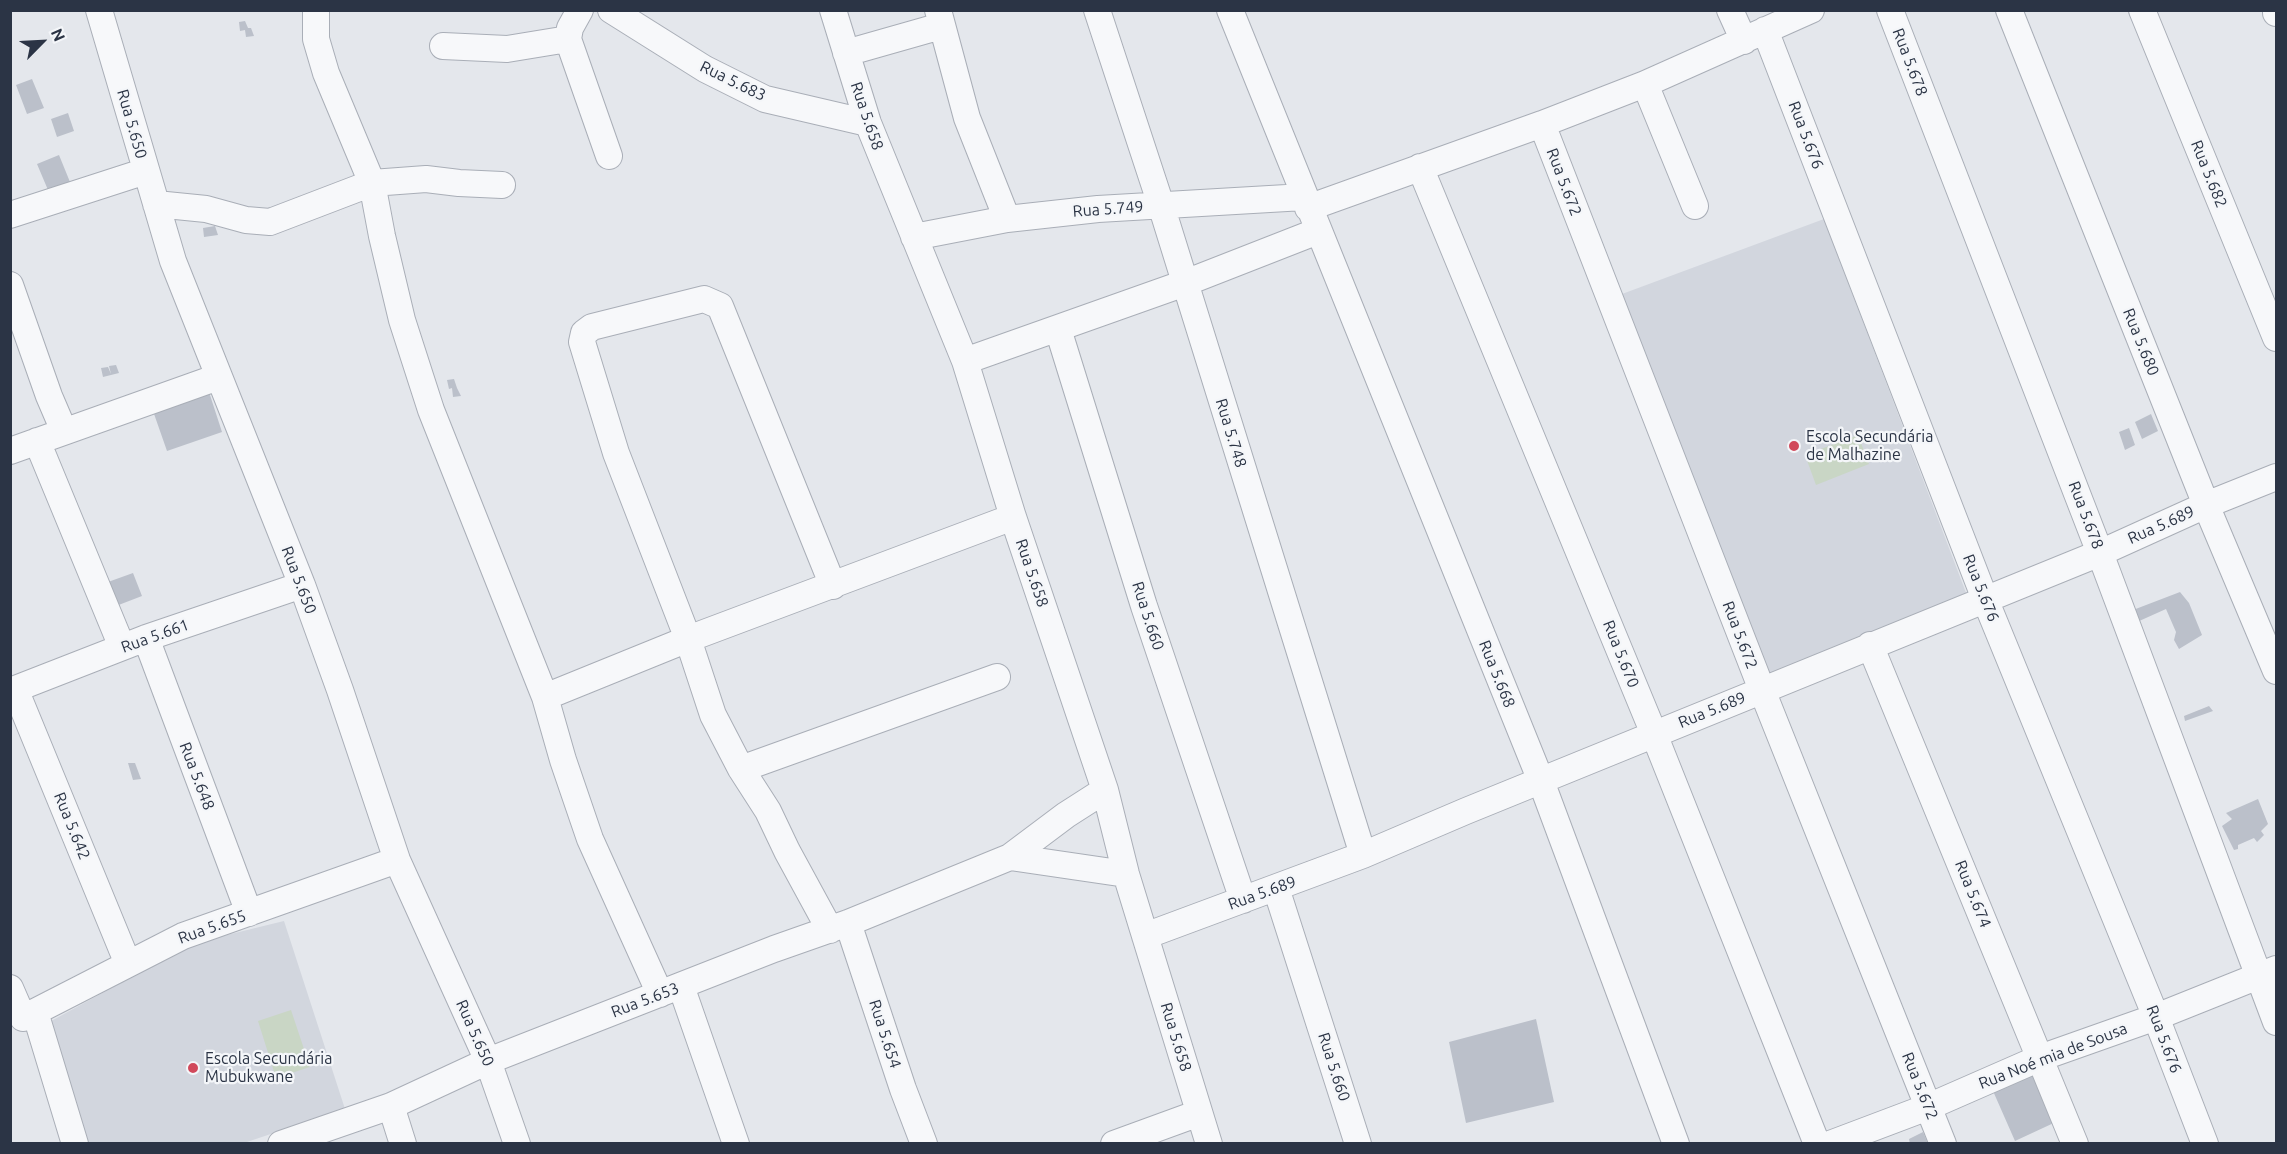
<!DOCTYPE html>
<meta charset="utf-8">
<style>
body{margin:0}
#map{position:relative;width:2287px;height:1154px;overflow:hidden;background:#e4e7ec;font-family:Ubuntu,sans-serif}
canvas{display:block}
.frame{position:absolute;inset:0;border:12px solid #2b3445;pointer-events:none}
.north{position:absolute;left:12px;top:12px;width:60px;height:60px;-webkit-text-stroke:4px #f4f6f9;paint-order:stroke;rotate:66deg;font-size:16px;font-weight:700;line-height:24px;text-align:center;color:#2b3445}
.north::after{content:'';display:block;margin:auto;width:21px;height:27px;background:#2b3445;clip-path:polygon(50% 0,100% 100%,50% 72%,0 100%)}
</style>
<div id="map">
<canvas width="2287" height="1154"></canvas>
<div class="frame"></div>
<div class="north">N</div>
</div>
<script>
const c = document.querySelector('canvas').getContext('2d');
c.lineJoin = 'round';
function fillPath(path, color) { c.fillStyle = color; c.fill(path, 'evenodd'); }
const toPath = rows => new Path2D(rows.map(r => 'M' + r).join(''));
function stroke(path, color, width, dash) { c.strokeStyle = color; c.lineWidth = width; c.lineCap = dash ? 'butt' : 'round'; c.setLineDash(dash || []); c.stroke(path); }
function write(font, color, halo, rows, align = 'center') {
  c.font = font + ' Ubuntu,sans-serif'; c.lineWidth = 4.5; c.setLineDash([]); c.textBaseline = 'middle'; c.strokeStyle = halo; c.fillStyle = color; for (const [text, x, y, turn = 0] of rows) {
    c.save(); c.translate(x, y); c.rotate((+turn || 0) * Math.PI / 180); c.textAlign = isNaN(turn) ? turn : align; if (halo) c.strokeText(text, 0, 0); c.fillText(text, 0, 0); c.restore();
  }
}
fillPath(toPath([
 [1824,219,1968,598,1765,680,1622,294],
 [284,921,345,1109,244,1143,76,1143,42,1026,194,943]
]), '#d2d6de');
fillPath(toPath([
 [1858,435,1869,464,1816,485,1805,455],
 [291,1010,310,1067,276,1078,258,1021]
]), '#c9d6c5');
fillPath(toPath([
 [245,21,248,28,251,28,254,36,246,37,245,30,240,31,239,22],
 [32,79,44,108,27,114,16,85],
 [68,113,74,131,57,137,51,119],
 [59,155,70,182,48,190,37,164],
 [215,226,218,235,204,237,203,228],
 [116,365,119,373,103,377,101,368,108,367,111,374,109,366],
 [454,379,457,388,461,396,453,397,452,388,449,389,447,380],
 [209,392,222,432,167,451,153,411],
 [2151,414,2158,431,2142,439,2135,422],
 [2129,428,2135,445,2125,450,2119,432],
 [133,573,142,596,116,606,108,582],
 [2180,592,2189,603,2202,635,2179,649,2174,640,2176,632,2166,609,2137,622,2133,610],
 [2209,706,2213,711,2185,721,2184,716],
 [128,763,135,763,141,779,133,780],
 [2258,799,2268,824,2261,831,2264,835,2257,842,2254,838,2238,845,2238,849,2234,850,2222,826,2232,819,2226,813],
 [1536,1019,1554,1102,1466,1123,1449,1042],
 [2036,1072,2058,1121,2015,1141,1993,1091],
 [1923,1132,1928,1144,1910,1144,1909,1139]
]), '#bbc0ca');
const minor = toPath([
 [99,10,173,261,302,585,340,690,397,860,488,1061,517,1144],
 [316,10,316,39,326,73,372,183,382,236,402,320,431,410,545,697,563,760,590,839,660,994],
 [580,10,570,28,568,39,609,156],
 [611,10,705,69,765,99,868,123],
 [833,10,868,123,965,361,1013,517,1105,790,1126,874,1209,1144],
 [938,10,967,118,1007,219],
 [1097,10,1161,205,1363,855],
 [1230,10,1541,781,1676,1144],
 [1730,10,1744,41],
 [1890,10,2100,553,2276,1022],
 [2009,10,2206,505,2276,671],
 [2142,10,2276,338],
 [2276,10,2276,13],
 [1765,30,1985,599,2156,1017,2205,1144],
 [443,46,507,49,568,39],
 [846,53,941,26],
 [1645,84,1695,206],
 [1542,124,1762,690,1943,1144],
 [1420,167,1654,734,1817,1144],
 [156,204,206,209,246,220,270,222,372,183,426,179,459,183,502,185],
 [1308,208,1542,124,1645,84,1811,10],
 [10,215,146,171],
 [914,237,1007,219,1098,209,1304,197],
 [10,285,49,396,64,431],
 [1058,329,1144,606,1243,900],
 [965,361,1185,283,1318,231],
 [37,441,122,647],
 [10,451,218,377],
 [146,638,249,913],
 [1870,645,2075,1144],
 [15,689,128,964],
 [10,691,146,638,302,585],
 [545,697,688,639,1013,517],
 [741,769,997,677],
 [1010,857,1126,874],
 [1276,888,1358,1144],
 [848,923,903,1089,924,1144],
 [830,930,787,851,768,811,741,769,713,715,688,639,616,453,582,342,584,333,592,327,704,299,720,306,833,586],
 [1145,936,1363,855,1466,811,2100,553,2206,505,2276,477],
 [681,986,736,1144],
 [10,988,23,1018,183,936,397,860],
 [35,1012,75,1144],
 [391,1106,403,1144],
 [281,1144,391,1106,488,1061,774,949,848,923,1010,857,1066,815,1105,790],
 [1114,1144,1199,1113],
 [1830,1144,1928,1107,2040,1058,2156,1017,2276,969]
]);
stroke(minor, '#a9aeb7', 28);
stroke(minor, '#f7f8fa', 26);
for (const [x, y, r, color] of [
 [1794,446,6,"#d1495b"],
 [193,1068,6,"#d1495b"]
]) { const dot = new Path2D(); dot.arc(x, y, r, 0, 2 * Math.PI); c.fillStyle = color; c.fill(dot); stroke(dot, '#f4f6f9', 2); }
write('16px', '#2b3445', '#f4f6f9', [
 ["Rua 5.678",1910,62,69],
 ["Rua 5.683",733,81,26],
 ["Rua 5.658",867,116,71],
 ["Rua 5.650",132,124,74],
 ["Rua 5.676",1806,135,69],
 ["Rua 5.682",2209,174,68],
 ["Rua 5.672",1564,182,69],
 ["Rua 5.749",1108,209,-4],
 ["Rua 5.680",2141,342,68],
 ["Rua 5.748",1231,433,73],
 ["Rua 5.678",2086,515,69],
 ["Rua 5.689",2161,525,-24],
 ["Rua 5.658",1032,573,71],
 ["Rua 5.650",299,580,69],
 ["Rua 5.676",1981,588,68],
 ["Rua 5.660",1148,616,72],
 ["Rua 5.672",1740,635,69],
 ["Rua 5.661",155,636,-20],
 ["Rua 5.670",1621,654,68],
 ["Rua 5.668",1497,674,68],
 ["Rua 5.689",1712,710,-22],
 ["Rua 5.648",197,776,69],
 ["Rua 5.642",72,826,68],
 ["Rua 5.689",1262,893,-20],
 ["Rua 5.674",1973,894,68],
 ["Rua 5.655",212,927,-20],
 ["Rua 5.653",645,1000,-21],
 ["Rua 5.650",475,1033,66],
 ["Rua 5.654",885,1034,72],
 ["Rua 5.658",1176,1037,73],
 ["Rua 5.676",2164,1039,69],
 ["Rua Noé mia de Sousa",2053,1056,-21],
 ["Rua 5.660",1334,1067,72],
 ["Rua 5.672",1920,1086,68]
]);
write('16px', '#2b3445', '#f4f6f9', [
 ["Escola Secundária",1806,437],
 ["de Malhazine",1806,455],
 ["Escola Secundária",205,1059],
 ["Mubukwane",205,1077]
], 'left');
</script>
